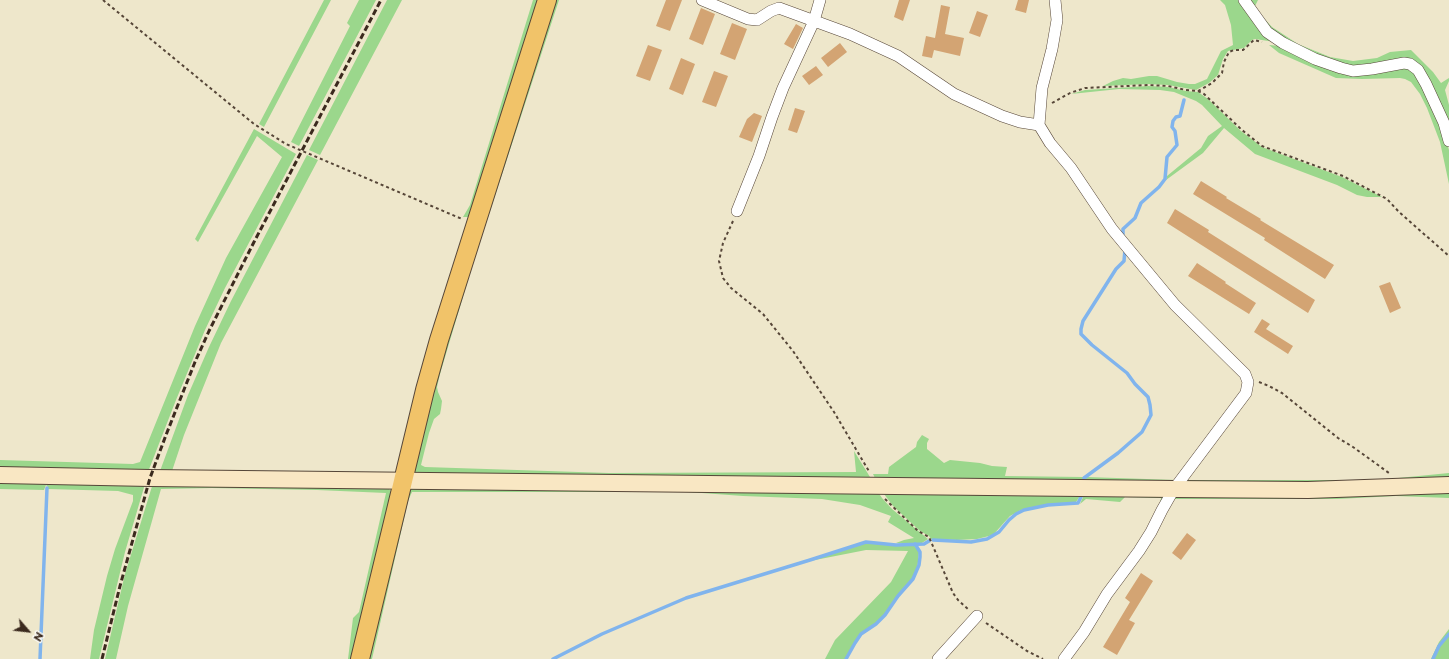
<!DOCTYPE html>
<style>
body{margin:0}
#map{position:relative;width:1449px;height:659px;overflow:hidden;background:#eee7cb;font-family:"Playpen Sans",sans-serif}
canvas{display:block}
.north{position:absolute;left:8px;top:611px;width:40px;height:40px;-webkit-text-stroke:3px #fdfcf7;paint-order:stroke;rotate:118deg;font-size:11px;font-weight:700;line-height:16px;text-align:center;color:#3b2a1e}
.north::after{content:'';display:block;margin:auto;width:14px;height:18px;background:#3b2a1e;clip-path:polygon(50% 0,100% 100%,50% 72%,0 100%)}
</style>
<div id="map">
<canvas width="1449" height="659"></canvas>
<div class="north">N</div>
</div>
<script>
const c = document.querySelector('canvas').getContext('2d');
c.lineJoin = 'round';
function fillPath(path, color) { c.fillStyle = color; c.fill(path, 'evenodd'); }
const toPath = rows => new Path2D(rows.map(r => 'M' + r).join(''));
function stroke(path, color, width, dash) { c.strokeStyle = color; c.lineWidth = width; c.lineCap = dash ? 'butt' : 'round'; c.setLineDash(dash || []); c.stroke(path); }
fillPath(toPath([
 [324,0,331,0,264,127,259,124],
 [359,0,376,0,299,146,291,142,350,26,347,23],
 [387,0,402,0,320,155,309,150],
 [533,0,541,0,470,217,463,217,470,205],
 [554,0,559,0,473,263,440,374,437,387,438,392,442,401,441,409,440,414,434,419,429,433,421,465,425,467,609,473,856,472,854,451,870,477,671,479,415,475,413,469,433,386],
 [1220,0,1241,0,1275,42,1255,39,1252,40,1244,48,1228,51,1223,59,1218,75,1209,83,1196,90,1168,85,1148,84,1103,86,1113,81,1123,78,1131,79,1149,76,1157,76,1177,82,1189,84,1195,84,1207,79,1221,51,1233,45,1231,25,1225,5],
 [1248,0,1258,0,1255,6,1260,14,1272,27,1298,44,1330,57,1353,61,1377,58,1390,52,1411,50,1433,72,1441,83,1449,78,1449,81,1445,90,1449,105,1449,128,1416,65,1355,68,1317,56,1270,30],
 [1269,45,1280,46,1338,71,1405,67,1418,76,1440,122,1449,150,1449,184,1440,142,1427,108,1420,94,1411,82,1405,79,1400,78,1362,79,1336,78,1279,53],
 [1148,86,1168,87,1186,91,1198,92,1208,99,1241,131,1262,147,1342,177,1382,197,1367,197,1357,195,1337,185,1255,154,1224,128,1203,153,1166,180,1167,176,1201,148,1208,136,1222,126,1202,105,1196,101,1174,92,1160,90,1119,89,1071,94,1085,90],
 [254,129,296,154,225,288,205,330,176,400,148,472,0,469,0,460,133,464,140,462,195,326,226,258,282,157,257,136,198,242,195,239],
 [307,155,318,160,221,343,184,435,172,471,160,471,188,395,209,347,231,301],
 [922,435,929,439,927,443,927,449,944,463,950,460,980,463,992,466,1007,467,1005,476,1083,477,1084,479,1087,477,1176,480,1172,486,876,480,873,474,888,474,889,467,916,447,917,442],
 [1449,473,1449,480,1402,483,1398,478],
 [0,479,145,484,125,552,99,659,90,659,94,630,107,576,115,549,133,501,133,495,118,491,48,489,48,487,46,485,44,490,0,489],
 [1186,480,1396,480,1181,486],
 [153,483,387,487,391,491,355,659,348,659,353,618,359,612,386,493,317,490,212,488,161,489,128,606,116,659,105,659,125,574],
 [411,487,876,489,882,498,892,509,928,539,922,543,896,543,904,540,914,538,888,522,891,516,860,505,822,499,743,496,688,492,412,492,408,501,372,659,365,659],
 [1449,488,1449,498,1396,496,1337,499,1170,499,1173,495],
 [881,490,1081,491,1080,496,1076,502,1048,504,1021,510,1010,516,993,535,977,539,957,540,931,539,929,536,920,531,893,506],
 [1169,493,1159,510,1161,498,1125,497,1120,502,1086,499,1080,504,1084,495],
 [866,542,896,545,914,545,919,552,917,572,913,579,906,585,897,596,884,615,876,624,861,634,854,643,845,659,825,659,835,640,891,582,908,551,866,550,810,561],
 [1449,629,1449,633,1439,646,1433,659,1431,659,1439,642],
 [1449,635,1449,659,1434,659,1440,646]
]), '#9bd78c');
stroke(toPath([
 [1123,234,1123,229,1135,218,1141,203,1159,187,1165,179,1167,157,1177,145,1175,131,1172,127,1173,121,1176,117,1180,116,1184,100],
 [1084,478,1118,453,1142,432,1151,415,1150,405,1148,397,1135,384,1127,373,1092,345,1081,334,1081,329,1083,321,1090,310,1116,269,1124,261,1125,250],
 [933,540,971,542,987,539,999,532,1009,520,1016,514,1024,510,1048,505,1078,503,1082,495],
 [40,659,47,488],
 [553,659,602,634,686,598,810,560,866,542,896,545,924,544,929,541],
 [846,659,855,643,861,634,876,624,885,615,898,596,913,579,919,565,920,557,920,552,915,544],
 [1433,659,1439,646,1449,634]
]), '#80b4ed', 3.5);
fillPath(toPath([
 [666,0,682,0,670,31,656,26],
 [899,0,910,0,903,21,894,17],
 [1018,0,1029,0,1026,13,1015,10],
 [941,5,950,7,945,34,964,38,960,56,934,50,932,58,922,56,926,36,935,38],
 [701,8,715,14,703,45,689,39],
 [977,11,988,15,980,37,969,33],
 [732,23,747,29,735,60,720,54],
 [796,24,803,28,793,49,784,44],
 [840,43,847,52,828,67,821,58],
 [648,45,662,50,650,81,636,76],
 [681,58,695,64,683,95,669,89],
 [816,66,823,75,809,85,802,76],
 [714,71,728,76,716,107,702,102],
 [795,108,805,111,797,133,788,130],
 [754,113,762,116,752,142,739,137,747,119],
 [1201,181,1227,197,1226,198,1261,219,1260,220,1334,265,1325,279,1264,240,1265,238,1193,194],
 [1175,209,1209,230,1208,232,1315,300,1308,313,1167,223],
 [1197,263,1226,282,1225,283,1256,303,1249,314,1188,276],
 [1390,282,1401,308,1390,313,1379,286],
 [1262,319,1270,324,1266,329,1293,346,1288,354,1254,332],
 [1187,533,1196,540,1181,560,1172,553],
 [1141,573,1153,581,1129,620,1135,623,1117,655,1103,647,1130,602,1125,598]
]), '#d3a473');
const street = toPath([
 [702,0,748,19,757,20,771,11,779,8,850,34,898,56,954,94,1002,116,1020,122,1039,125],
 [1055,0,1057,20,1052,49,1042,88,1039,125,1050,143,1071,168,1112,229,1175,305,1245,374,1248,382,1246,393,1174,489,1162,510,1151,532,1139,551,1107,594,1084,632,1064,659],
 [1244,0,1267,32,1283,43,1315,59,1341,68,1353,71,1372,69,1404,63,1410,64,1418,70,1426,84,1444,123,1449,141],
 [737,211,759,156,772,117,783,88,814,21,820,0],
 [938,659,977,616]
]);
const secondary = toPath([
 [0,475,150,478,1174,489,1308,490,1449,485]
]);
const primary = toPath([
 [360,659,425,390,439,340,547,0]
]);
stroke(street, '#564638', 12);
stroke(secondary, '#564638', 18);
stroke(primary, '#564638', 20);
stroke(toPath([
 [103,0,254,124,286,144,462,219],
 [1198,91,1212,83,1222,73,1224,62,1229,52,1234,50,1243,50,1254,40,1262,42],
 [1052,103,1070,93,1085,88,1148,85,1168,86,1186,90,1198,91,1204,94,1242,130,1262,146,1343,176,1387,199,1399,212,1449,256],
 [733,221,723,243,719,261,723,278,731,288,763,314,793,351,834,412,870,473],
 [1259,382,1269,386,1282,393,1338,438,1353,447,1389,473],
 [885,499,918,531,929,537,953,593,958,600,968,609],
 [986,623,1027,651,1043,659]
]), '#564638', 2, [3, 3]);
stroke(street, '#fff', 11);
stroke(secondary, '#f9e7c3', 16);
stroke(primary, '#f1c369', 18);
stroke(toPath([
 [102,659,120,586,150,478,166,435,195,362,209,331,254,242,381,0]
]), '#3b2a1e', 3, [6, 3]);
</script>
